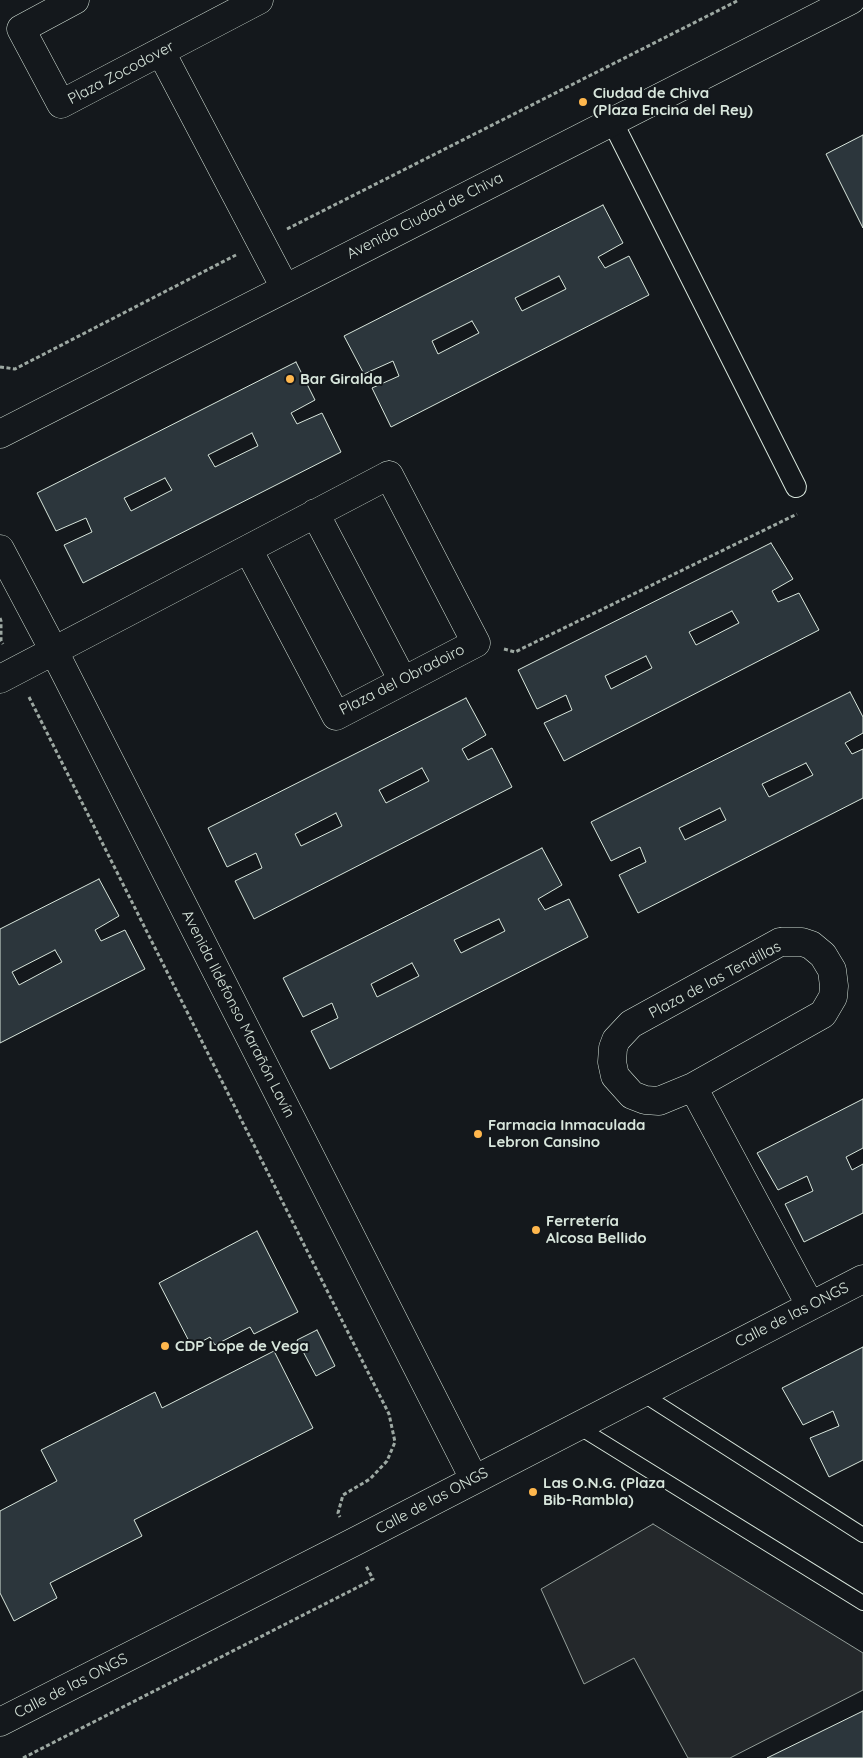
<!DOCTYPE html>
<meta charset="utf-8">
<style>
body{margin:0}
canvas{display:block;background:#14181c}
</style>
<canvas width="863" height="1758"></canvas>
<script>
const c = document.querySelector('canvas').getContext('2d');
c.lineJoin = 'round';
function fillPath(path, color) { c.fillStyle = color; c.fill(path, 'evenodd'); }
const toPath = rows => new Path2D(rows.map(r => 'M' + r).join(''));
function stroke(path, color, width, dash) { c.strokeStyle = color; c.lineWidth = width; c.lineCap = dash ? 'butt' : 'round'; c.setLineDash(dash || []); c.stroke(path); }
function write(font, color, halo, rows, align = 'center') {
  c.font = font + ' Quicksand,sans-serif'; c.lineWidth = 4; c.setLineDash([]); c.textBaseline = 'middle'; c.strokeStyle = halo; c.fillStyle = color; for (const [text, x, y, turn = 0] of rows) {
    c.save(); c.translate(x, y); c.rotate((+turn || 0) * Math.PI / 180); c.textAlign = isNaN(turn) ? turn : align; if (halo) c.strokeText(text, 0, 0); c.fillText(text, 0, 0); c.restore();
  }
}
const parking = toPath([
 [653,1524,863,1653,863,1690,730,1758,688,1758,634,1658,584,1684,541,1589,653,1524]
]);
fillPath(parking, '#24282b');
stroke(parking, '#939e99', 1);
const building = toPath([
 [863,135,863,228,826,154,863,135],
 [603,205,623,243,598,257,605,268,629,256,649,295,391,427,372,388,399,376,393,361,364,374,344,336,603,205],
 [559,276,566,289,522,311,515,298,559,276],
 [472,321,479,333,438,354,432,341,472,321],
 [296,362,315,400,291,413,297,424,322,413,341,452,83,583,64,545,92,532,86,518,56,531,37,493,296,362],
 [252,433,258,446,215,467,208,455,252,433],
 [165,478,172,490,131,511,124,498,165,478],
 [771,543,793,579,772,591,778,602,799,593,819,630,564,761,544,723,572,710,566,695,537,709,518,670,771,543],
 [732,611,739,623,696,645,689,632,732,611],
 [646,656,652,668,611,689,605,676,646,656],
 [850,692,863,717,863,733,845,743,852,754,863,749,863,798,638,913,619,875,646,862,640,847,611,861,591,822,850,692],
 [806,763,813,775,769,797,762,784,806,763],
 [720,808,726,820,685,840,679,828,720,808],
 [466,698,486,735,462,749,468,760,492,748,512,787,254,919,235,881,262,868,256,853,227,867,208,828,466,698],
 [422,768,429,781,386,803,379,790,422,768],
 [336,813,342,826,301,846,295,834,336,813],
 [542,848,562,885,538,899,545,910,569,899,588,937,330,1069,311,1031,338,1018,332,1003,303,1017,283,978,542,848],
 [499,919,505,931,461,953,454,940,499,919],
 [412,963,419,976,377,997,371,984,412,963],
 [99,879,119,916,95,930,101,941,125,930,145,969,0,1043,0,929,99,879],
 [55,950,62,962,19,985,12,972,55,950],
 [863,1099,863,1148,846,1157,852,1170,863,1164,863,1213,804,1242,785,1204,813,1191,807,1176,778,1190,757,1153,863,1099],
 [257,1231,298,1312,254,1334,250,1327,215,1345,210,1337,192,1347,159,1283,257,1231],
 [317,1330,335,1366,316,1376,297,1340,317,1330],
 [863,1347,863,1460,829,1477,810,1438,839,1426,833,1411,803,1425,782,1388,863,1347],
 [274,1351,313,1428,134,1520,142,1536,50,1583,57,1598,14,1621,0,1593,0,1511,57,1481,41,1450,155,1392,162,1408,274,1351],
 [863,1711,863,1758,767,1758,863,1711]
]);
fillPath(building, '#2c363c');
stroke(building, '#d8e6dc', 1);
const service = toPath([
 [641,1393,863,1535],
 [577,1426,863,1603]
]);
const pedestrian = toPath([
 [612,121,796,487]
]);
const minor = toPath([
 [75,0,21,29,61,104,259,0],
 [161,52,285,288],
 [0,434,851,0],
 [389,475,476,643,336,716,248,549,389,475],
 [315,513,403,681],
 [0,549,54,651,474,1479],
 [0,679,248,549],
 [780,942,802,942,811,945,823,955,832,970,834,986,833,997,823,1014,693,1087,659,1101,645,1100,632,1095,615,1076,612,1062,613,1048,616,1040,631,1024,780,942],
 [693,1087,810,1305],
 [0,1722,354,1542,863,1279]
]);
stroke(service, '#d8e6dc', 16);
stroke(pedestrian, '#d8e6dc', 22);
stroke(minor, '#d8e6dc', 29);
stroke(toPath([
 [287,229,739,0],
 [0,367,15,369,236,255],
 [0,618,1,621,1,641,3,644],
 [504,649,515,652,797,514],
 [29,697,389,1414,395,1442,387,1461,370,1479,343,1495,338,1513,340,1517],
 [23,1758,364,1584,373,1579,366,1566]
]), '#9da8a2', 3, [4, 2.5]);
stroke(service, '#14181c', 14);
stroke(pedestrian, '#14181c', 20);
stroke(minor, '#14181c', 28);
for (const [x, y, r, color] of [
 [583,102,5,"#ffb74d"],
 [290,379,5,"#ffb74d"],
 [478,1134,5,"#ffb74d"],
 [536,1230,5,"#ffb74d"],
 [165,1346,5,"#ffb74d"],
 [533,1492,5,"#ffb74d"]
]) { const dot = new Path2D(); dot.arc(x, y, r, 0, 2 * Math.PI); c.fillStyle = color; c.fill(dot); stroke(dot, '#14181c', 2); }
write('15px', '#d8e6dc', '#14181c', [
 ["Plaza Zocodover",121,73,-28],
 ["Avenida Ciudad de Chiva",425,216,-27],
 ["Plaza del Obradoiro",402,680,-27],
 ["Plaza de las Tendillas",715,980,-28],
 ["Avenida Ildefonso Marañón Lavín",238,1014,63],
 ["Calle de las ONGS",792,1315,-27],
 ["Calle de las ONGS",432,1501,-28],
 ["Calle de las ONGS",71,1686,-27]
]);
write('bold 15px', '#d8e6dc', '#14181c', [
 ["Ciudad de Chiva",593,93],
 ["(Plaza Encina del Rey)",593,110],
 ["Bar Giralda",300,379],
 ["Farmacia Inmaculada",488,1125],
 ["Lebron Cansino",488,1142],
 ["Ferretería",546,1221],
 ["Alcosa Bellido",546,1238],
 ["CDP Lope de Vega",175,1346],
 ["Las O.N.G. (Plaza",543,1483],
 ["Bib-Rambla)",543,1500]
], 'left');
</script>
